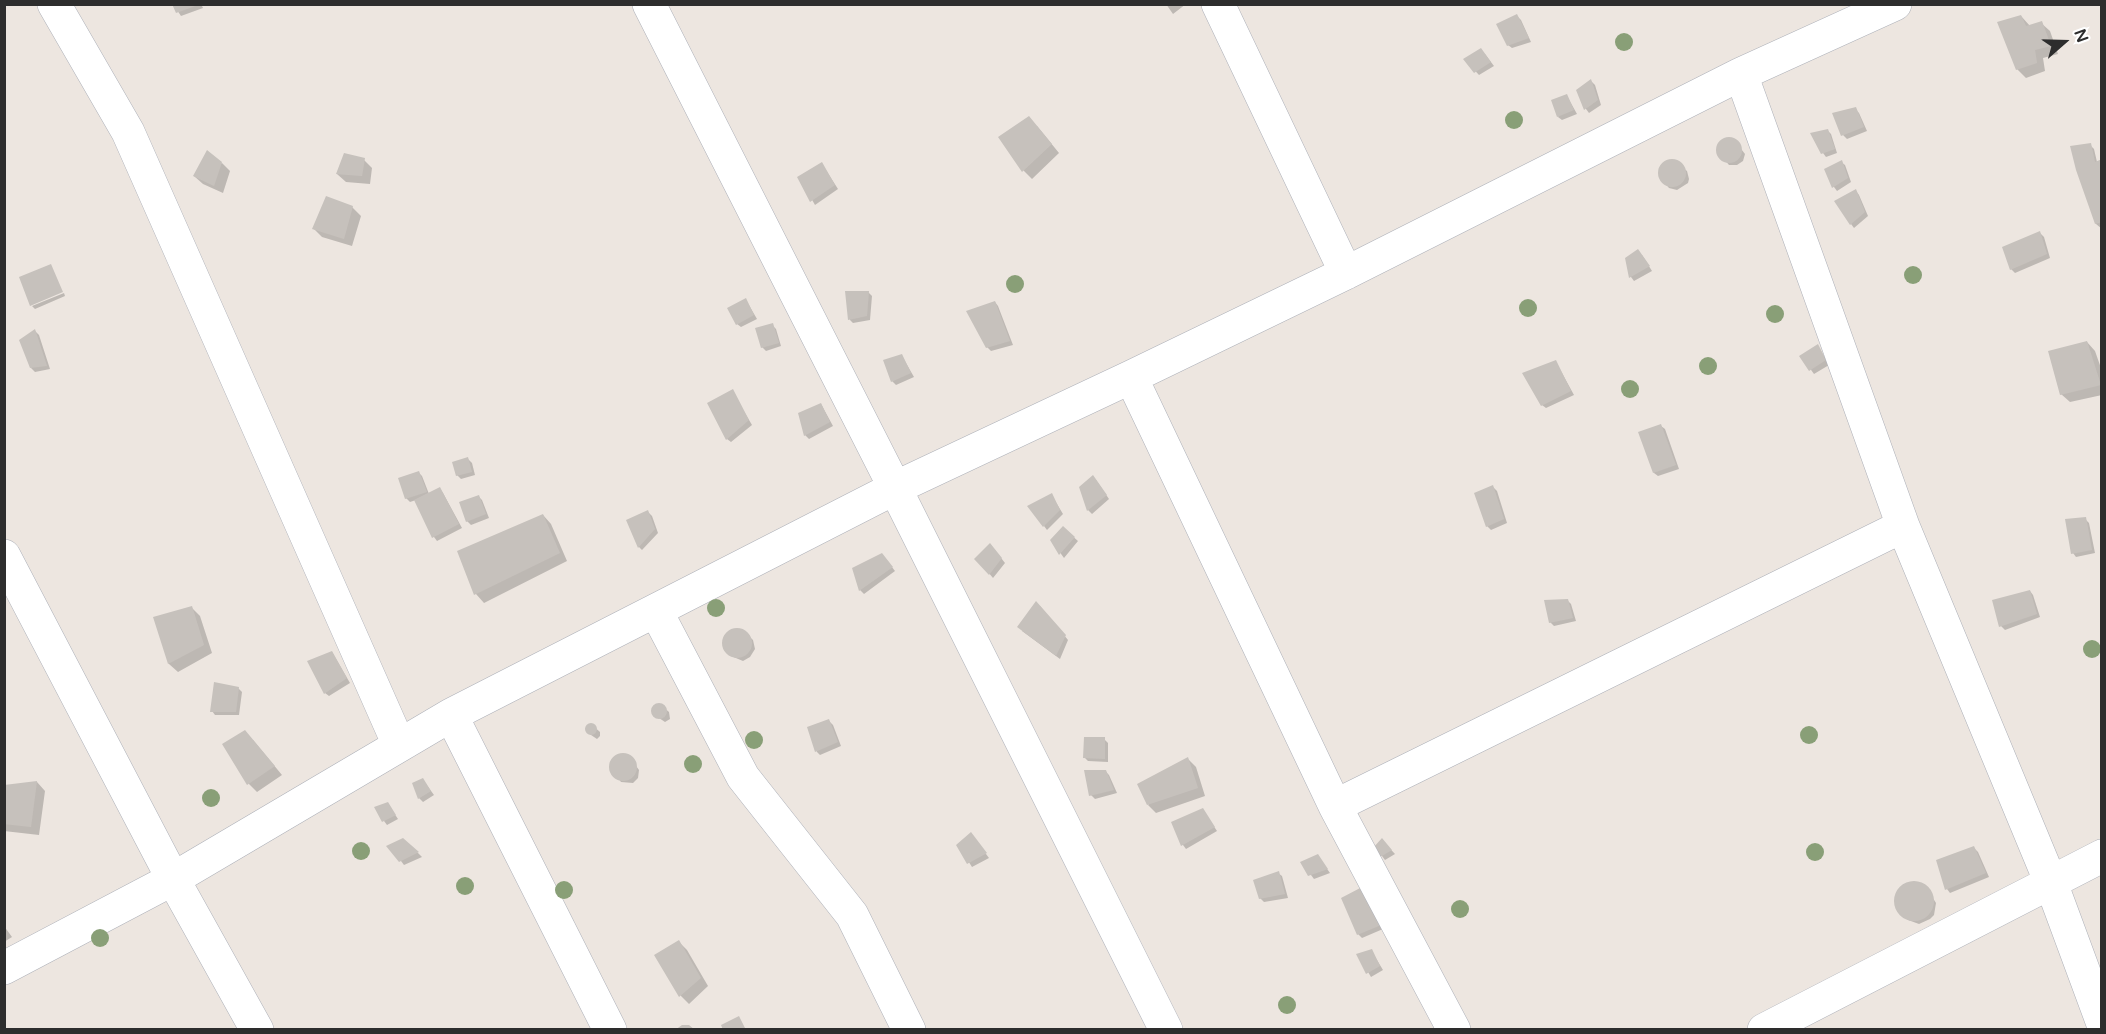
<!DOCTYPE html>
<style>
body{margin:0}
#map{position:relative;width:2106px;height:1034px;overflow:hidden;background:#ede6e0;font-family:"Varela Round",sans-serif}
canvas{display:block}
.frame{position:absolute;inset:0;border:6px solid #2d2d2d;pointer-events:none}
.north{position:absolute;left:2034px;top:12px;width:60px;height:60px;-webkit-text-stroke:4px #fff;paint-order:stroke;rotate:70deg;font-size:16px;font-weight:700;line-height:24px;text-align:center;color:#2d2d2d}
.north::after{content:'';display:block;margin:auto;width:21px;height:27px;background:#2d2d2d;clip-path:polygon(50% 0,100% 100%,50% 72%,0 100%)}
</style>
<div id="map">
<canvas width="2106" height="1034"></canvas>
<div class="frame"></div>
<div class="north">N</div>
</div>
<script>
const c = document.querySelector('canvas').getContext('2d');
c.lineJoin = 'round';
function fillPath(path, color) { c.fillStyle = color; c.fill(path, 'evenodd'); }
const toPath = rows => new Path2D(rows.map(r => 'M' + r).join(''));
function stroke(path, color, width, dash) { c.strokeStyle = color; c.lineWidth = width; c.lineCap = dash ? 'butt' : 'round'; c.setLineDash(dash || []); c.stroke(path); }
fillPath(toPath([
 [173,4,201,4,203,8,181,16],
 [1166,4,1186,4,1173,14],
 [1517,16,1521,20,1531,42,1512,48,1508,45],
 [2021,16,2030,26,2041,23,2050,31,2058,54,2043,58,2045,71,2026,78,2017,69],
 [1485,54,1494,66,1479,75,1465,60],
 [1591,81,1595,85,1601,105,1589,113,1586,109,1578,91],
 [1567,96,1577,114,1562,120,1558,117],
 [1855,109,1859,113,1867,131,1847,139,1843,135,1834,114],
 [1037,126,1059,153,1032,179,1024,171,1000,138],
 [1827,130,1831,134,1837,153,1826,157,1823,153],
 [1728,139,1735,141,1745,154,1743,161,1737,165,1729,165,1718,152,1719,145],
 [2090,145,2094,149,2097,162,2102,160,2102,229,2096,224],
 [364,160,372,168,370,184,346,182,337,174],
 [1673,160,1687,171,1689,179,1688,183,1677,190,1669,188,1660,177,1660,169,1665,162],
 [1841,162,1845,165,1851,182,1837,191,1834,187,1826,169],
 [222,163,230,171,223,193,203,184,194,176],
 [822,164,838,189,815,205,799,177],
 [1856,191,1859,195,1868,216,1854,228,1851,224],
 [352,207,361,216,352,246,322,237,314,229],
 [2040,233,2044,237,2050,258,2015,273,2011,269],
 [1642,255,1652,271,1634,281,1631,277,1627,259],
 [868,292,872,296,870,320,853,323,850,320,847,293],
 [64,293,65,296,35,309,32,306],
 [746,300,757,319,741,327,737,324],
 [995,302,998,306,1013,345,991,351,987,347],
 [772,325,776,329,781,346,766,351,762,347],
 [35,331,39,335,50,369,35,372,31,368],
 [2087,342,2095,351,2102,371,2102,395,2070,402,2061,394],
 [1818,346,1829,365,1814,374,1801,356],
 [902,356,914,377,896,385,892,381],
 [1556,362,1574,395,1546,408,1542,405],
 [732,391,752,425,731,442,727,439],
 [821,404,833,426,809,439,805,435],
 [1661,426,1665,429,1679,469,1658,476,1654,473,1640,433],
 [468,459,472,463,475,475,461,479,457,475],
 [418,472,422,476,429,494,440,489,443,493,462,528,437,541,434,537,416,500,410,502,406,498],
 [1096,480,1109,499,1092,514,1088,510,1081,488],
 [1493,487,1497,491,1507,523,1491,530,1487,526],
 [1051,494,1063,514,1047,530,1044,526],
 [478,496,482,500,489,518,471,525,467,521],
 [648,512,652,516,658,533,642,550,639,547,628,520],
 [543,515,551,524,567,561,484,603,476,594,459,552],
 [2085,519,2089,523,2095,553,2076,557,2073,553],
 [1063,528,1078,541,1064,558,1051,540],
 [994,549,1005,563,993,578,977,559],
 [885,558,895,571,864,594,860,590,854,569],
 [2030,591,2033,595,2040,617,2005,630,2001,626],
 [1567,600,1571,604,1576,621,1554,626,1550,622],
 [1040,606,1068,640,1060,659,1022,631],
 [192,608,200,616,212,653,178,672,169,664,155,618],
 [737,629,746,633,753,640,755,649,750,657,743,661,731,656,727,652,723,643,729,632],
 [332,652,350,683,329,696,325,693],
 [238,688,242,692,239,715,215,715,212,711],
 [657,705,661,705,669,712,670,719,665,722,653,714,653,708],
 [829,721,833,725,841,746,820,755,817,752,808,728],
 [591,724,600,732,600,736,597,739,588,733,587,727],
 [1104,739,1108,743,1108,762,1088,761,1085,758],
 [253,740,282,775,257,792,249,784],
 [624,755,631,759,639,770,638,778,633,783,621,782,610,767,616,757],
 [1188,759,1196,767,1205,796,1156,813,1148,805],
 [1105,771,1109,775,1117,793,1095,799,1091,795],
 [37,782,45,791,39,835,4,831,4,787],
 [414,784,426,784,434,795,423,802,419,798],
 [388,804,398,819,387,825,384,821],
 [1203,810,1217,831,1186,849,1183,845,1173,823],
 [974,838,989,858,972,867,958,845],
 [403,840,418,853,422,857,404,865,401,861],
 [1382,840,1395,854,1385,860,1382,856],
 [1974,848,1978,852,1989,877,1950,893,1947,889],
 [1318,856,1330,873,1314,879,1302,863],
 [1278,873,1282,876,1288,898,1264,902,1260,898],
 [1914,883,1926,887,1936,903,1934,915,1930,919,1919,924,1908,920,1903,916,1899,912,1895,901,1899,890,1903,886],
 [1364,887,1383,929,1362,938,1358,934,1343,899],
 [4,926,12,937,4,942],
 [679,942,687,950,708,986,689,1004,681,996,656,955],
 [1371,950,1383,970,1371,977,1358,955]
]), '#0003');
fillPath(toPath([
 [172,4,198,4,198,5,176,13],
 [1517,14,1529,38,1507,46,1496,24],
 [2021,15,2026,26,2042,21,2051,46,2035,50,2037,63,2016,70,1997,22],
 [1481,48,1491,62,1474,73,1463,59],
 [1591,79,1598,100,1584,110,1576,90],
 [1567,94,1574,110,1557,117,1551,100],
 [1856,107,1864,127,1841,136,1832,113],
 [1029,116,1052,144,1022,172,998,137],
 [1828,129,1835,149,1821,154,1810,133],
 '1716 150a13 13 0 1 1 26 0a13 13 0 1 1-26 0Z',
 [2091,143,2095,162,2102,159,2102,222,2095,224,2076,170,2070,146],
 [207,150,222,162,214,186,193,176],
 [344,153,365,158,362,176,336,174],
 '1658 173a14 14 0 1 1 28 0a14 14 0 1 1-28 0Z',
 [1842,160,1848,178,1832,188,1824,169],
 [822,162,835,185,810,202,797,177],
 [1856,189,1865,212,1850,225,1834,201],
 [326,196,353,206,344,239,312,229],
 [2040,231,2047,254,2010,270,2002,247],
 [1638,249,1650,266,1629,278,1625,258],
 [51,264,63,292,30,306,19,277],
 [845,291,869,291,867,316,848,320],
 [746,298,754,315,736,325,727,308],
 [995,301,1010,341,986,348,966,311],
 [773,323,779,343,761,348,755,328],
 [35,329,47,366,30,368,19,340],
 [2087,341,2101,385,2060,395,2048,351],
 [1818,344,1826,360,1809,371,1799,356],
 [902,354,911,373,891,382,883,360],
 [1556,360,1571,391,1541,406,1522,373],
 [733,389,749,420,726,440,707,403],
 [821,403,830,422,804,436,798,413],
 [1661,424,1676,465,1653,473,1638,432],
 [468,457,472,472,456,476,452,462],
 [419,471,427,492,405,499,398,478],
 [1093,475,1107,495,1087,511,1079,487],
 [1493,485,1504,519,1486,527,1474,493],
 [440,487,459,524,432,538,414,500],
 [1052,493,1060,510,1043,527,1027,506],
 [479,495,486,514,466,522,459,502],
 [648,510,655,529,638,548,626,520],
 [543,514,560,553,474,595,457,551],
 [2086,517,2092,550,2071,554,2065,519],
 [1063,526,1075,537,1059,555,1050,540],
 [990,543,1002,558,989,575,974,559],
 [882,553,893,567,859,591,852,568],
 [2030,590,2037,614,1999,627,1992,600],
 [1568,599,1573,618,1549,623,1544,600],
 [1036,601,1066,635,1056,656,1017,627],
 [192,606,204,645,168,664,153,617],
 '722 643a15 15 0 1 1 30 0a15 15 0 1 1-30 0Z',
 [332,651,347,678,324,694,307,661],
 [214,682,239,687,236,712,210,712],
 '651 711a8 8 0 1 1 16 0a8 8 0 1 1-16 0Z',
 [829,719,838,742,815,752,807,727],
 '585 729a6 6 0 1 1 12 0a6 6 0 1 1-12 0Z',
 [245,730,275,766,247,785,222,744],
 [1084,737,1105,737,1105,759,1083,758],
 '609 767a14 14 0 1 1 28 0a14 14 0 1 1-28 0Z',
 [1188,757,1198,788,1147,805,1137,784],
 [1084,770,1106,770,1114,790,1089,796],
 [423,778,431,791,418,799,412,783],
 [37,781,31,827,4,824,4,785],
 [388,802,396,815,382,822,374,807],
 [1203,808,1215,827,1181,846,1171,822],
 [971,832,987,853,967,864,956,845],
 [403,838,419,852,399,862,386,846],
 [1382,838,1392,850,1380,857,1373,848],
 [1974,846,1986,873,1945,890,1936,860],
 [1318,854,1328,869,1308,876,1300,862],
 [1279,871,1285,894,1259,899,1253,880],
 '1894 901a20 20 0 1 1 40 0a20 20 0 1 1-40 0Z',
 [1364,886,1381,925,1357,935,1341,898],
 [679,940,701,978,679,997,654,955],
 [1372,949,1380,966,1366,974,1356,954],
 [739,1016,746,1030,723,1030,721,1025],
 [682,1025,689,1025,695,1030,675,1030]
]), '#c6c1bc');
const minor = toPath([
 [54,4,128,132,399,745],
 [649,4,895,488,1166,1030],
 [1218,4,1346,273],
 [1741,74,1903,526,2051,883,2102,1021],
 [1131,377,1335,806,1454,1030],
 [4,556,173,879,257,1030],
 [656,611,743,777,852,915,909,1030],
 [451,715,610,1030],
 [1335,806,1903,526],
 [4,968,173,879,451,715,895,488,1131,377,1346,273,1741,74,1895,4],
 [1764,1030,2102,856]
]);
stroke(minor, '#adb0b8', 34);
stroke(minor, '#fff', 33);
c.fillStyle = '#899f77';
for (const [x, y] of [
 [1624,42],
 [1514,120],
 [1913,275],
 [1015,284],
 [1528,308],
 [1775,314],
 [1708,366],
 [1630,389],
 [716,608],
 [2092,649],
 [1809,735],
 [754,740],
 [693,764],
 [211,798],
 [361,851],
 [1815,852],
 [465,886],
 [564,890],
 [1460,909],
 [100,938],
 [1287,1005]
]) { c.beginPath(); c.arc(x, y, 9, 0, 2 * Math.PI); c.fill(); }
</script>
